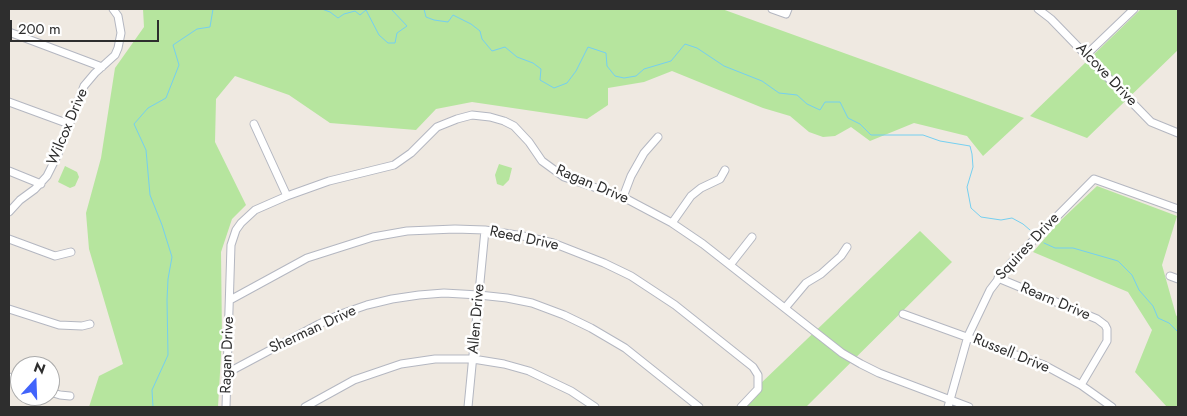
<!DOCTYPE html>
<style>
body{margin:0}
#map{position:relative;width:1187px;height:416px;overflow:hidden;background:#efe9e1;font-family:Jost,sans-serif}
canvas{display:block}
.frame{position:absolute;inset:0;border:10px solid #2e2e2e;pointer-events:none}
.north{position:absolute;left:10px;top:356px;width:50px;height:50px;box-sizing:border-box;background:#fff;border:1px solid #ababab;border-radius:50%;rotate:20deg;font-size:14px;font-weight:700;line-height:20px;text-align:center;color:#2e2e2e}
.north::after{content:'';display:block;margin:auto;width:18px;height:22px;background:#4264fb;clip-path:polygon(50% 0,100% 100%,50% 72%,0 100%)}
.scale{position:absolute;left:10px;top:20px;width:149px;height:22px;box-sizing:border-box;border:2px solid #2e2e2e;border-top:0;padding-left:6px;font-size:15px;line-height:18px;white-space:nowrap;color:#2e2e2e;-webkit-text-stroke:4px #fff;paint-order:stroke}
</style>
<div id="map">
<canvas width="1187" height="416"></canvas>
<div class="frame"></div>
<div class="north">N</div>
<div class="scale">200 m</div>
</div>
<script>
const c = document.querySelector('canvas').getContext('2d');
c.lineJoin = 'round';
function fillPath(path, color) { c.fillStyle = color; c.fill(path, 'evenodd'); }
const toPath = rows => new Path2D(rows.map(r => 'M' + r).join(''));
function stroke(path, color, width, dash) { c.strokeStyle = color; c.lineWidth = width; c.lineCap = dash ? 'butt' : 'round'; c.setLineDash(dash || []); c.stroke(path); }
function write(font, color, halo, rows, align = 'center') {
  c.font = font + ' Jost,sans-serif'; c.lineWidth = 5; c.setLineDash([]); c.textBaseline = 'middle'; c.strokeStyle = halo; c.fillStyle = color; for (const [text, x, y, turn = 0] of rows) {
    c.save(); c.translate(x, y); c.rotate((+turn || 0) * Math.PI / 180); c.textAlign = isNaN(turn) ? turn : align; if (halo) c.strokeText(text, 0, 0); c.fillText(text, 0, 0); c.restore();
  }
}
fillPath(toPath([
 [143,9,722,9,1024,118,983,156,967,136,914,123,870,141,851,127,835,136,823,137,809,132,790,116,763,108,672,71,644,82,608,88,608,105,587,119,472,102,436,109,416,130,330,123,289,95,235,76,216,99,215,142,246,205,232,219,221,252,222,338,218,407,89,407,99,376,123,364,89,249,86,213,101,158,115,68,144,27],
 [1141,9,1178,9,1178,50,1087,138,1030,116],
 [499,164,512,168,509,180,503,186,497,184,495,175],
 [65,166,77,172,79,177,75,186,70,188,58,182],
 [1097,186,1177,216,1162,265,1176,315,1178,318,1178,407,1167,407,1135,372,1152,330,1128,292,1033,252,1059,222],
 [920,231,952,262,806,407,736,407]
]), '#b6e59e');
stroke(toPath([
 [322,9,330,12,338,18,344,14,355,11,360,15,366,10,379,35,388,43,395,43,397,33,407,26,391,9],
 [402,9,416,9],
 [424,9,426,17,434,20,448,22,453,15,471,24,480,31,482,39,492,51,505,47,517,57,533,63,541,69,540,80,554,88,567,83,576,71,588,47,606,53,607,66,615,76,624,78,636,76,644,69,671,61,685,44,697,48,724,66,762,81,779,93,797,95,807,104,820,110,825,102,840,102,848,118,860,124,871,135,923,135,940,141,970,146,972,154,973,167,967,187,971,208,981,217,1001,220,1012,218,1023,224,1030,230],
 [1044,243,1055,248,1073,248,1118,261,1132,275,1139,290,1153,306,1158,318,1169,323,1178,332],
 [153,407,152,390,168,355,167,300,168,279,172,257,162,225,150,195,146,150,134,124,148,108,166,98,179,65,173,45,197,29,210,27,213,9]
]), '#75cff0', 1);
const minor = toPath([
 [772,9,786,14,788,9],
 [1038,9,1051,19,1151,122,1178,133],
 [9,32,102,67],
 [1086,55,1134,9],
 [9,102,69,124],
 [254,124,287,196],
 [9,171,41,184],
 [623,197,631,176,644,153,658,137],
 [9,212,20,200,35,189,47,176,58,154,84,86,95,73,115,55,118,48,121,33,118,16,113,9],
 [672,223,691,196,701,188,720,179,725,170],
 [9,239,55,256,71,252],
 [730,265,752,237],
 [1170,276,1178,279],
 [998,278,1097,319,1105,325,1107,329,1107,341,1081,385],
 [230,300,307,258,373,237,407,231,455,229,485,230,523,236,553,243,604,263,631,276,675,305,753,367,758,375,758,389,741,407],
 [785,308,806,283,821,274,841,256,847,247],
 [9,309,59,325,82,326,90,324],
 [903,314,1044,365,1081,385,1112,407],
 [227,373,319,324,341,314,367,305,392,299,419,295,444,293,479,295,507,298,532,303,564,315,591,328,625,348,699,407],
 [9,377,20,381],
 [50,392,60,395,70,396],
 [226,407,231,245,236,230,241,223,255,210,287,196,329,181,394,165,411,153,437,127,457,119,472,115,490,117,504,121,514,126,529,142,542,161,564,177,623,197,672,223,703,244,842,353,861,364,879,373,969,407],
 [305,407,354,380,401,364,435,359,473,359,504,364,529,371,571,391,595,407],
 [468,407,485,230],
 [948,407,968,336,990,290,1010,264,1094,179,1178,209]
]);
stroke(minor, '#b4b7c1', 9);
stroke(minor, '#fff', 7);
write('15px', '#2e2e2e', '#fff', [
 ["Alcove Drive",1106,75,46],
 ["Wilcox Drive",68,127,-67],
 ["Ragan Drive",592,185,23],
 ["Reed Drive",524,239,12],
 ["Squires Drive",1028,247,-47],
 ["Rearn Drive",1055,302,23],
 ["Allen Drive",477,319,-85],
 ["Sherman Drive",313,330,-25],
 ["Russell Drive",1011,354,22],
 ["Ragan Drive",228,355,-88]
]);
</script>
